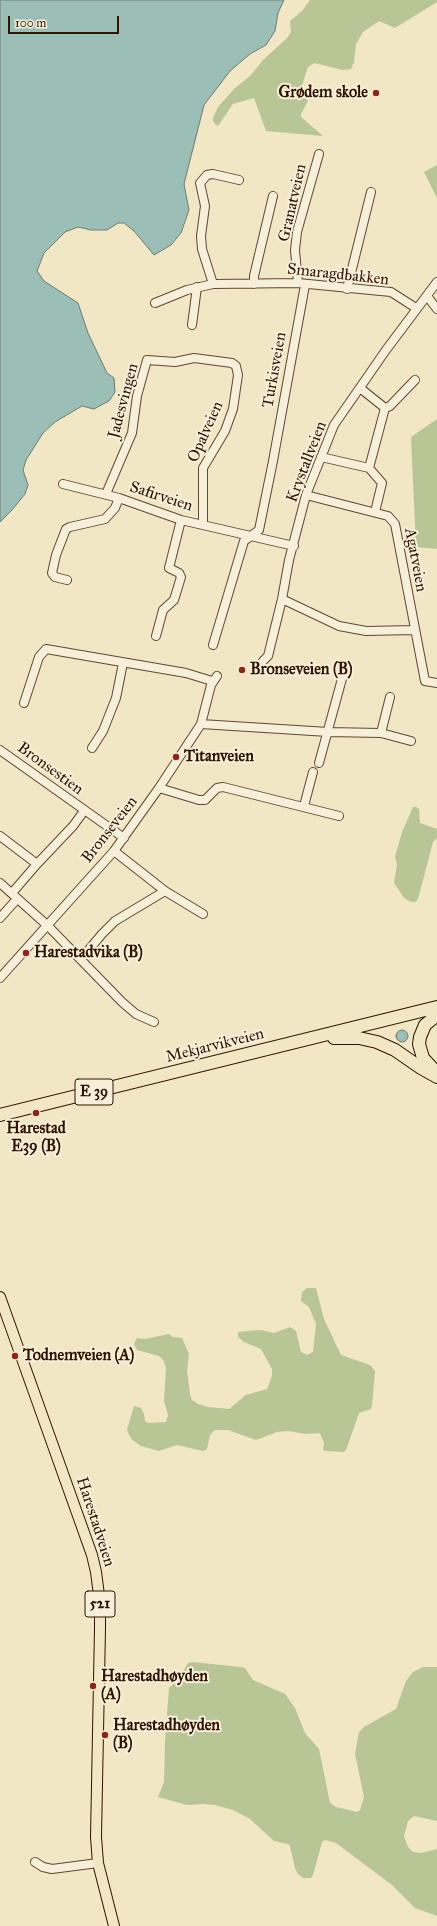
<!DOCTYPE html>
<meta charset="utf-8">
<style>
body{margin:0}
#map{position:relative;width:437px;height:1926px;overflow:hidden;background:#f1e7c4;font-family:"IM FELL Great Primer",serif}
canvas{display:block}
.scale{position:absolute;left:8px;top:16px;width:111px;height:18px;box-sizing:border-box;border:2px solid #301300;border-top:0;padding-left:5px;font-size:12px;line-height:14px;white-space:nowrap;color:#301300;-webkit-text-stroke:3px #f6efd9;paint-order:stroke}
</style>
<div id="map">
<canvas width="437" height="1926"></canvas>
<div class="scale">100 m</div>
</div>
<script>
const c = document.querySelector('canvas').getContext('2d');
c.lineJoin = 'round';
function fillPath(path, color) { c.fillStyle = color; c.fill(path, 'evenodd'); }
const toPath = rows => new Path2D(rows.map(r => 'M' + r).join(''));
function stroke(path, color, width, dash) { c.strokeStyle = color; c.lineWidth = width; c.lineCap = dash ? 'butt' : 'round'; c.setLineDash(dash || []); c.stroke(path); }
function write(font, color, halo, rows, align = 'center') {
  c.font = font + ' "IM FELL Great Primer",serif'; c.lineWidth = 4; c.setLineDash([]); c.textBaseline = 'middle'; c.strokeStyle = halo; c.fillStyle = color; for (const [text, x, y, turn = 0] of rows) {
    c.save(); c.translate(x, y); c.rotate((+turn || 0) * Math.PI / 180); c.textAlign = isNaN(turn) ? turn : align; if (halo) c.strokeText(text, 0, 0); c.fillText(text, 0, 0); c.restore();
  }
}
fillPath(toPath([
 [310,0,437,0,437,2,395,28,379,21,363,32,356,44,354,62,351,69,343,70,314,63,308,67,301,88,308,101,301,114,301,117,323,136,266,131,254,98,233,104,218,126,215,124,213,121,213,118,218,107,234,89,251,75,263,60,287,38,291,32,290,21,302,11],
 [437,165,437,198,424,172],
 [437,419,437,549,416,547,411,437],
 [413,807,416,807,419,809,420,823,437,829,437,838,433,842,418,899,415,902,412,902,405,899,394,883,397,865,395,857,402,832],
 [307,1288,316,1288,324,1319,341,1355,370,1365,375,1371,372,1405,371,1409,359,1413,346,1450,343,1452,326,1451,323,1450,324,1443,320,1433,306,1434,288,1431,277,1432,256,1440,228,1430,215,1430,210,1435,207,1449,203,1451,177,1445,159,1451,141,1446,131,1439,127,1430,134,1406,141,1408,144,1414,145,1421,148,1423,166,1422,168,1415,164,1401,166,1368,164,1361,159,1356,137,1350,134,1344,137,1338,145,1339,169,1334,173,1337,182,1338,189,1354,187,1371,190,1394,192,1400,198,1404,208,1407,229,1409,246,1395,267,1389,272,1376,272,1369,261,1349,244,1342,238,1337,238,1332,260,1330,274,1333,290,1327,296,1331,301,1352,307,1355,313,1352,316,1324,309,1307,301,1301,302,1292],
 [192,1662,241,1667,245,1668,253,1680,285,1694,295,1708,305,1733,319,1749,330,1803,336,1807,357,1812,360,1810,364,1797,355,1754,359,1732,364,1727,396,1709,406,1681,413,1672,423,1667,437,1667,437,1821,414,1816,408,1821,404,1836,408,1847,413,1852,421,1853,437,1849,437,1916,415,1908,392,1885,336,1843,325,1840,322,1842,313,1875,311,1878,303,1878,298,1874,295,1868,290,1846,288,1844,274,1841,250,1819,233,1810,215,1805,203,1804,187,1805,158,1797,164,1782,165,1741,169,1688,179,1678,188,1663]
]), '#b8c595');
const water = toPath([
 [0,0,284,0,278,13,275,31,266,45,250,54,230,71,204,105,184,184,189,210,181,233,171,245,154,255,134,231,124,223,118,223,107,230,91,230,78,227,65,232,44,253,37,271,44,281,78,303,88,333,107,373,114,378,115,392,109,401,94,409,82,406,55,422,43,433,26,460,23,470,28,485,25,494,12,510,0,522,0,0],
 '396 1036a6 6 0 1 1 12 0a6 6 0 1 1-12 0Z'
]);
fillPath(water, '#9bbfb7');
stroke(water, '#707a6e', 1);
const minor = toPath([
 [298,283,295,250,297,232,319,154],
 [213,284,202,249,201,236,205,206,200,183,207,175,213,174,239,180],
 [254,284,254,276,273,196],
 [347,289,371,192],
 [427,296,437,309],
 [155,303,187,290,213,284,298,283,391,292,416,308],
 [192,325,197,287],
 [360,388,385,408,390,406,415,380],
 [321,457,369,468,385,408],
 [369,468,382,483,375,512],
 [63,484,119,498,181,520,294,546],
 [106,494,132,433,137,396,147,360,175,362,194,358,232,363,236,366,238,375,233,409,225,431,203,468,203,525],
 [306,495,388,516,395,524,425,681,437,683],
 [67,580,55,577,52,573,56,555,66,529,70,527,105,519,115,508,119,498],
 [282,599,339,626,366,631,414,630],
 [156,636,163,610,174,600,181,577,179,573,169,568,181,520],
 [213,645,244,541,259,530,273,461,305,285],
 [263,661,268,656,282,599,289,560,306,495,334,425,386,350,437,282],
 [24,703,39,657,46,649,186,673,212,681],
 [201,724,328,732,381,733,411,741],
 [381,733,390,697],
 [92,748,103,731,116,698,123,663],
 [0,750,124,838],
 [319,763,343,675],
 [159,788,199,800,205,800,217,788,223,787,339,816],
 [304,806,313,772],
 [0,836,37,864],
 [114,851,165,891,203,914],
 [0,883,48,926,122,1002,136,1014,154,1022],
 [12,893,37,864,73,826,84,811],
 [0,918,17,899],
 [81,959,102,934,115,921,165,891],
 [0,978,114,851,159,788,201,724,211,685,217,676],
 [35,1862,43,1867,52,1869,98,1863]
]);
const major = toPath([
 [0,1297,92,1555,96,1572,100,1603,100,1628,96,1837,98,1863,114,1926]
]);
const highway = toPath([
 [334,1038,359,1038,377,1042,395,1050,421,1068,437,1077],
 [435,1071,423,1058,419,1044,420,1037,425,1025,437,1015],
 [0,1115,437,1007]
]);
stroke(minor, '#604831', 10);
stroke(major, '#301300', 12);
stroke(highway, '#301300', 14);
stroke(minor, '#f6efd9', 8);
stroke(major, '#f1e7c4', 10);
stroke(highway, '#f1e7c4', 12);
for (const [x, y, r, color] of [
 [376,93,4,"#8f2418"],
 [242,670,4,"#8f2418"],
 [176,757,4,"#8f2418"],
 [26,953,4,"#8f2418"],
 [36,1113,4,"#8f2418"],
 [15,1356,4,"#8f2418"],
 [93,1686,4,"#8f2418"],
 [105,1735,4,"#8f2418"]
]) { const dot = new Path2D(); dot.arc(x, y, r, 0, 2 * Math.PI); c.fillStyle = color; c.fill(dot); stroke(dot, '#f6efd9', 1.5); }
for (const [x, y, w] of [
 [94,1092,38],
 [100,1604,30]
]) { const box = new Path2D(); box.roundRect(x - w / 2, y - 13, w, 26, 3); c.fillStyle = '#f6efd9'; c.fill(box); stroke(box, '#301300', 1); }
write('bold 15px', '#301300', null, [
 ["E 39",94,1092],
 ["521",100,1604]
]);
write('bold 16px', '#301300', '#f6efd9', [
 ["Grødem skole",368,93,"right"],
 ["Bronseveien (B)",250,670],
 ["Titanveien",184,757],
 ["Harestadvika (B)",34,953],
 ["Harestad",36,1129,"center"],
 ["E39 (B)",36,1147,"center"],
 ["Todnemveien (A)",23,1356],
 ["Harestadhøyden",101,1677],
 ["(A)",101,1695],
 ["Harestadhøyden",113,1726],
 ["(B)",113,1744]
], 'left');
write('16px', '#301300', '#f6efd9', [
 ["Granatveien",293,203,-77],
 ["Smaragdbakken",338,275,6],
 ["Turkisveien",275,370,-80],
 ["Jadesvingen",124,401,-75],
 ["Opalveien",206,432,-66],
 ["Krystallveien",307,462,-69],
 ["Safirveien",161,497,18],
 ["Agatveien",415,560,79],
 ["Bronsestien",50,769,36],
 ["Bronseveien",110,830,-52],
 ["Mekjarvikveien",215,1046,-14],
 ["Harestadveien",95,1522,72]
]);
</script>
